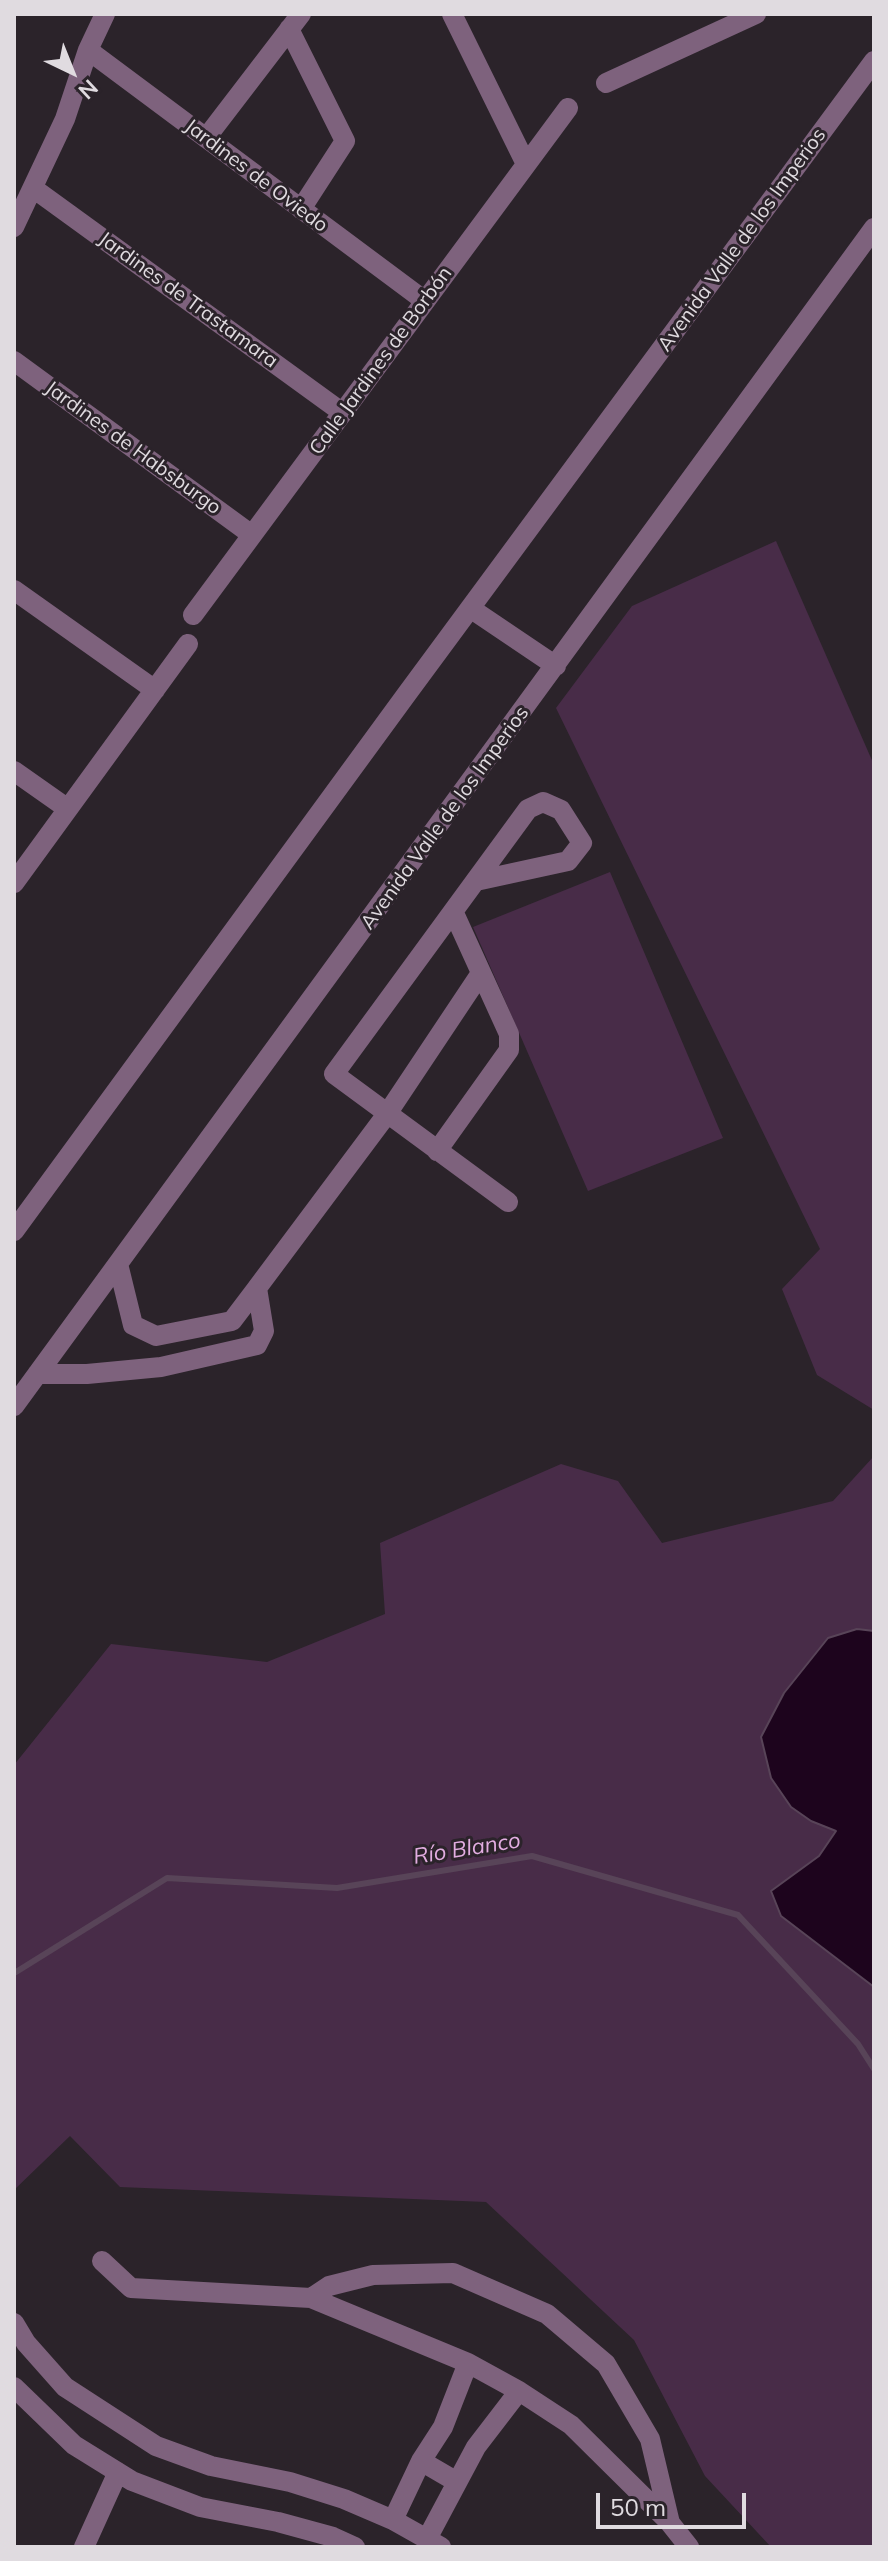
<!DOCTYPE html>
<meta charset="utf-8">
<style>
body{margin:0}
#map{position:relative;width:888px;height:2561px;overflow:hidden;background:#2b232a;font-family:Mulish,sans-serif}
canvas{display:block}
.frame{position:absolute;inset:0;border:16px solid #e0dbe0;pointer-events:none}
.north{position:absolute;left:32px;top:32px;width:80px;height:80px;-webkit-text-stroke:6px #2b232a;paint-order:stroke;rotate:137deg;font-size:22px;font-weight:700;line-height:32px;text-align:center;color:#e0dbe0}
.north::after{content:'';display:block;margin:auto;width:28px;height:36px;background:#e0dbe0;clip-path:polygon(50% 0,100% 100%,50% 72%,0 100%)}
.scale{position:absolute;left:596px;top:2493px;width:150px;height:36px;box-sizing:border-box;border:4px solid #e0dbe0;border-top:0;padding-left:10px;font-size:24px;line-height:28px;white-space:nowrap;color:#e0dbe0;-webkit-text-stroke:6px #2b232a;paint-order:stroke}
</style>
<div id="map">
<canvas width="888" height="2561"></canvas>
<div class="frame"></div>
<div class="north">N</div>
<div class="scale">50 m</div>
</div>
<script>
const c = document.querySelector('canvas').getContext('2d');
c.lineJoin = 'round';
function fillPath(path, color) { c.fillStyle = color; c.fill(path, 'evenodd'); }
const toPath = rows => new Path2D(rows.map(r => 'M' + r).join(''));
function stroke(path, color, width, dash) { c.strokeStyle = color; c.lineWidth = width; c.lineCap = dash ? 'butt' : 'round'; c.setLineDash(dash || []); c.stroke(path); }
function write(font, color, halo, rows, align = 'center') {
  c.font = font + ' Mulish,sans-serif'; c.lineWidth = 6; c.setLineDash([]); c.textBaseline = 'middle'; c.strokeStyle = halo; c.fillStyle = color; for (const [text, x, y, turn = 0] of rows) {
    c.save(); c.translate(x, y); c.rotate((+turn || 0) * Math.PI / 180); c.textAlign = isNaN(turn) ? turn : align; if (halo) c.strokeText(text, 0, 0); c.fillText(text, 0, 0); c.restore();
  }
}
fillPath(toPath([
 [776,541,874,765,874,1410,817,1375,782,1289,820,1249,556,708,632,606],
 [610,872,723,1138,588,1191,473,927],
 [874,1456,874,2547,771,2547,705,2476,634,2340,486,2202,120,2187,70,2136,14,2190,14,1765,111,1644,267,1662,385,1614,380,1543,561,1464,618,1481,662,1543,833,1501]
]), '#482c48');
const water = toPath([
 [857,1629,874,1631,874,1987,781,1916,771,1891,819,1856,836,1831,811,1821,791,1807,771,1778,761,1737,784,1693,828,1638,857,1629]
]);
fillPath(water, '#1d041d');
stroke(water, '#584458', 2);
stroke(toPath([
 [16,1972,167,1878,337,1888,532,1856,738,1915,858,2044,874,2069]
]), '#584458', 6);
stroke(toPath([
 [452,14,526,164],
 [289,29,345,141,301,209],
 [88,50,425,301],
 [606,83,756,14],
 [206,138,301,14],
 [33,188,343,413],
 [14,227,65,119,88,50,105,14],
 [14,361,252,535],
 [14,590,155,690],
 [470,608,556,666],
 [193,615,568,108],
 [14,771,68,809],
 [476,881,568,861,582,843,561,810,543,802,528,809,334,1074,508,1202],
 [14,883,188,644],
 [437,1151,509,1050,509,1034,453,911],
 [14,1231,406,695,874,61],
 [257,1288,387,1114,481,973],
 [37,1374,87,1374,161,1367,257,1345,264,1331,257,1288,232,1321,156,1336,133,1325,118,1264],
 [14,1406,874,228],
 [102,2261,131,2288,311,2298,468,2363,519,2391,571,2425,670,2523,689,2547],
 [311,2298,329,2286,373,2275,453,2273,547,2314,606,2364,650,2439,670,2523],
 [14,2323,26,2343,65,2387,156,2446,211,2466,290,2482,344,2499,393,2520,441,2547],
 [14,2387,74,2445,132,2481,200,2507,278,2522,333,2537,355,2547],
 [421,2461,457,2482],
 [393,2520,421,2461,443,2427,468,2363],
 [428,2537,476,2447,519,2391],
 [84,2547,118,2472]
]), '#7e627d', 20);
write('20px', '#e0dbe0', '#2b232a', [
 ["Jardines de Oviedo",256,176,37],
 ["Avenida Valle de los Imperios",742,240,-54],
 ["Jardines de Trastamara",188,300,36],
 ["Calle Jardines de Borbón",381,361,-54],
 ["Jardines de Habsburgo",133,448,36],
 ["Avenida Valle de los Imperios",445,818,-54]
]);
write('italic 22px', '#e2ade1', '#2b232a', [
 ["Río Blanco",467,1849,-9]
]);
</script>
